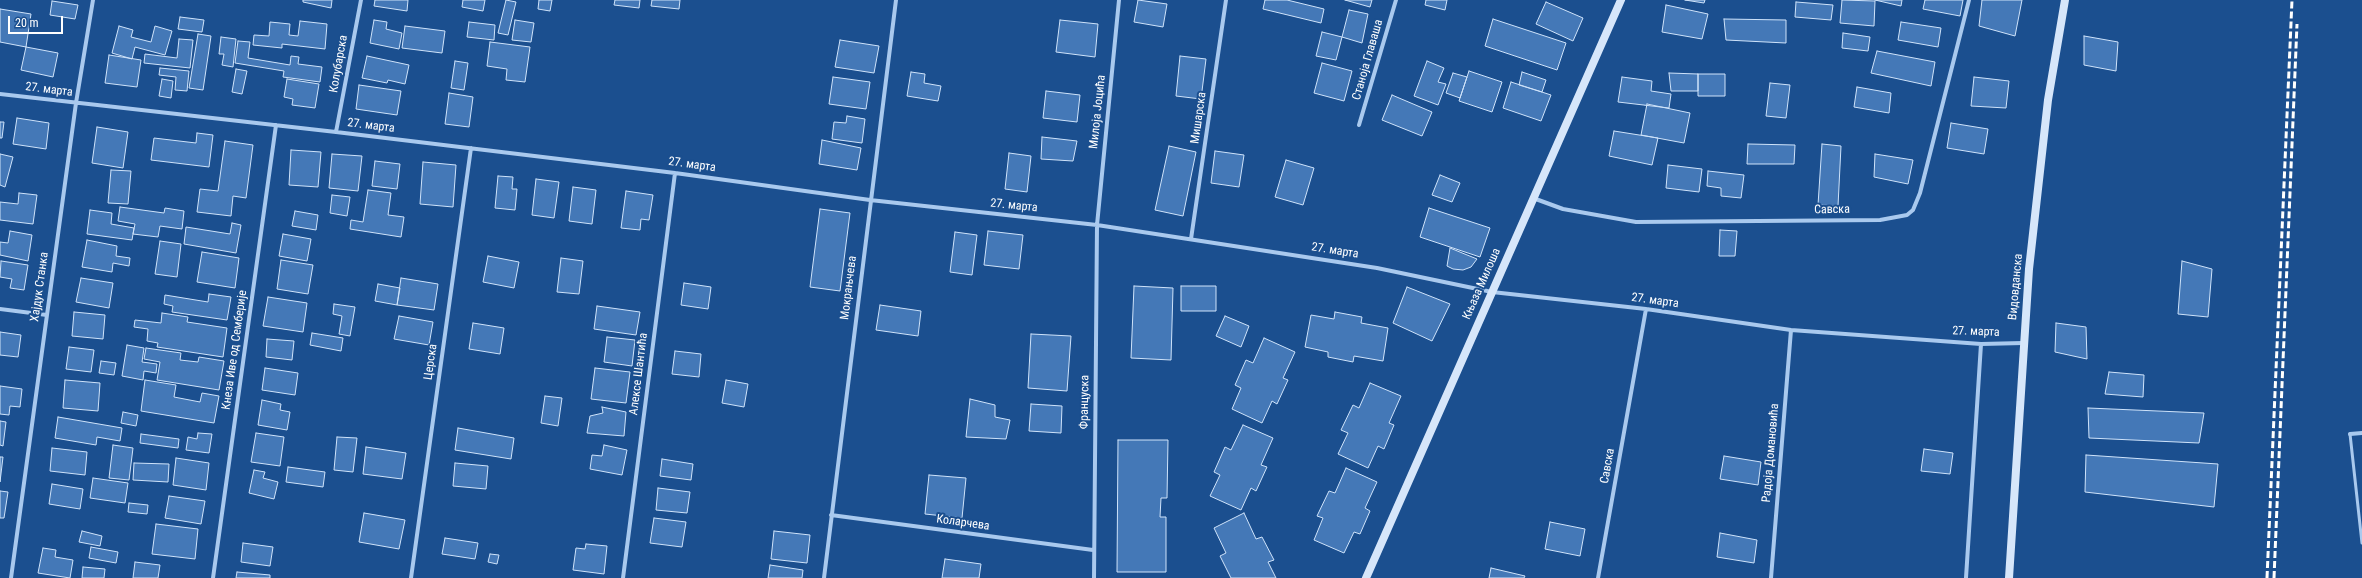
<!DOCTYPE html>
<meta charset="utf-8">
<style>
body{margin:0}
#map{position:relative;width:2362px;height:578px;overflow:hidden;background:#1b4f8f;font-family:"Roboto Condensed",sans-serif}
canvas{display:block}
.scale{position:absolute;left:8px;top:16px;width:55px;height:18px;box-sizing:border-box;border:2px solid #fff;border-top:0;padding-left:5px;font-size:12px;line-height:14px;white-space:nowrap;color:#fff;-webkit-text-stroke:3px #1b4f8f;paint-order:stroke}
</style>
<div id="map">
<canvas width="2362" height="578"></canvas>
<div class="scale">20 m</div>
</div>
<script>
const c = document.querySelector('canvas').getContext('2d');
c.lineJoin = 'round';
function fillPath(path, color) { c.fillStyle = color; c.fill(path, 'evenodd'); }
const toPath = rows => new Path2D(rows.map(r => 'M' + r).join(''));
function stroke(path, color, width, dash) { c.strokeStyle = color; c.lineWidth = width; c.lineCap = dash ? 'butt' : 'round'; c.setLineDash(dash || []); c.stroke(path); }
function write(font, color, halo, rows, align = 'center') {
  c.font = font + ' "Roboto Condensed",sans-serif'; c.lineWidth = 4; c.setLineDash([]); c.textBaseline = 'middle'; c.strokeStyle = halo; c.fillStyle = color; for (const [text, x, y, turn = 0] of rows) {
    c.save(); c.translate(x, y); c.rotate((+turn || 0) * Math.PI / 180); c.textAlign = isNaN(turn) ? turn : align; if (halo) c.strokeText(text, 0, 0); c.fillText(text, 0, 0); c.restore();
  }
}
const building = toPath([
 [303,0,332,0,331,8,303,2,303,0],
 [375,0,408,0,407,11,374,6,375,0],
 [463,0,485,0,483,11,462,7,463,0],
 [506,0,516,2,508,35,498,33,506,0],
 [539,0,552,0,550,11,538,9,539,0],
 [615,0,640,0,639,8,614,5,615,0],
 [652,0,680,0,679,9,651,6,652,0],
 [1138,0,1167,4,1163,27,1134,22,1138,0],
 [1265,0,1287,0,1324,9,1321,23,1263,9,1265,0],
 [1345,0,1372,0,1370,7,1345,0],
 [1426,0,1447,0,1445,10,1425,5,1426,0],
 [1685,0,1705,0,1704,3,1685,0],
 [1842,0,1875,1,1874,26,1840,23,1842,0],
 [1875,0,1902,0,1901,6,1875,0],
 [1925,0,1963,0,1960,16,1923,9,1925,0],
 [1982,0,2022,0,2015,36,1979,26,1982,0],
 [52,1,78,5,75,19,50,15,52,1],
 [1546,2,1583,18,1573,41,1536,24,1546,2],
 [1796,2,1833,5,1831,20,1795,17,1796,2],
 [1666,5,1708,14,1702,39,1662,32,1666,5],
 [0,9,31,14,26,47,0,42,0,9],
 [1349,10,1368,14,1362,43,1342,37,1349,10],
 [180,17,204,20,202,32,178,29,180,17],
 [1493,19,1566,43,1557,70,1485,46,1493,19],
 [1724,19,1786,20,1786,43,1726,40,1724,19],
 [374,20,387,22,386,29,402,33,399,49,370,43,374,20],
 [515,20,534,23,531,42,512,40,515,20],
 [1060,20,1098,24,1095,57,1056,52,1060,20],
 [300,21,327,24,325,49,282,44,282,48,253,45,254,35,269,36,270,22,290,24,289,35,298,36,300,21],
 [469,22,495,25,494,40,467,37,469,22],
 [1901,22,1941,28,1938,47,1898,40,1901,22],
 [119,26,133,30,131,37,151,42,155,26,172,31,165,55,135,47,132,59,112,53,119,26],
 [405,26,445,31,442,53,402,48,405,26],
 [1322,32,1342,37,1336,60,1316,56,1322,32],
 [1843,33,1870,37,1868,51,1842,48,1843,33],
 [198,34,211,36,203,90,189,88,198,34],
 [2084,36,2118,42,2116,71,2084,65,2084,36],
 [221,37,236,39,233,67,222,65,224,54,219,54,221,37],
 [179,39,193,40,190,68,144,63,145,54,177,58,179,39],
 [840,40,879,46,874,73,835,67,840,40],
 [238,41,250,42,248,58,290,65,291,56,299,57,298,64,322,67,320,82,283,77,284,71,235,63,238,41],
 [490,42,530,47,525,82,506,80,507,69,487,66,490,42],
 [26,47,58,53,53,77,21,70,26,47],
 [1877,51,1935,62,1931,86,1871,73,1877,51],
 [109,55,141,60,137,87,105,83,109,55],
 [367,56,409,65,405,84,388,80,387,83,362,78,367,56],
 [1180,56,1206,59,1201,99,1176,96,1180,56],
 [455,61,468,63,464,90,451,88,455,61],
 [1427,61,1444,68,1438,82,1446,84,1438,105,1414,96,1427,61],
 [1322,63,1352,71,1344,101,1314,93,1322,63],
 [160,68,189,71,187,91,175,90,176,77,159,75,160,68],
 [236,69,247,71,242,94,232,92,236,69],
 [1469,71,1502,82,1492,112,1459,101,1469,71],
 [911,72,925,74,924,83,941,86,938,101,907,96,911,72],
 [1522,72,1546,80,1542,92,1519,85,1522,72],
 [1453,73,1467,77,1460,98,1446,93,1453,73],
 [1669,73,1698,74,1698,91,1671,91,1669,73],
 [1698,74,1725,74,1725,96,1698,96,1698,74],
 [833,77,870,82,866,109,829,104,833,77],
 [1622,77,1652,81,1651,91,1671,94,1669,108,1618,102,1622,77],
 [1974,77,2009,81,2006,108,1971,106,1974,77],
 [162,79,173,81,171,98,159,96,162,79],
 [287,79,319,84,315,108,292,105,293,99,284,97,287,79],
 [1511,82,1551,95,1541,121,1503,108,1511,82],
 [1770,83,1790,85,1786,118,1766,116,1770,83],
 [359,85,401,91,397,115,356,109,359,85],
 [1857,87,1891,93,1889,113,1854,107,1857,87],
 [1046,91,1080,95,1077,122,1043,118,1046,91],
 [449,93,473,97,469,127,445,124,449,93],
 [1392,95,1432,112,1422,136,1382,120,1392,95],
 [1647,104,1690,113,1684,143,1641,135,1647,104],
 [847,116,865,119,862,143,832,139,834,122,846,123,847,116],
 [17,118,49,123,46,149,13,144,17,118],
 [0,122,4,122,2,138,0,138,0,122],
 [1951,123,1988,129,1984,154,1947,148,1951,123],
 [97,127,128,132,123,168,92,163,97,127],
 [1614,131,1658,138,1652,165,1609,156,1614,131],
 [197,133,213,135,209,167,151,160,154,138,196,143,197,133],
 [1042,137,1077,141,1073,161,1041,159,1042,137],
 [822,140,861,148,857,170,819,164,822,140],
 [225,141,253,145,246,198,233,196,231,216,197,212,200,189,218,191,225,141],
 [1748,144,1795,145,1794,164,1747,164,1748,144],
 [1822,144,1841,146,1838,206,1818,205,1822,144],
 [1169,146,1196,152,1183,216,1155,210,1169,146],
 [291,150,321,152,318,187,289,185,291,150],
 [1215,151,1244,155,1239,187,1211,183,1215,151],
 [1009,153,1031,156,1027,192,1005,189,1009,153],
 [0,154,13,157,5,187,0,185,0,154],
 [332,154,362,156,358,191,329,188,332,154],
 [1875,154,1913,160,1908,184,1874,177,1875,154],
 [1286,160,1314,168,1303,205,1275,197,1286,160],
 [375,161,400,164,397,189,372,186,375,161],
 [423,162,456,165,453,207,420,204,423,162],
 [1668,165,1702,169,1699,192,1666,188,1668,165],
 [111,170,131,171,128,204,108,203,111,170],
 [1708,171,1744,175,1741,198,1721,196,1721,188,1707,186,1708,171],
 [1440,175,1460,183,1452,202,1432,195,1440,175],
 [498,176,513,177,512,189,517,189,515,210,495,208,498,176],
 [536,179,559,182,554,218,532,215,536,179],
 [573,187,596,190,592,224,569,221,573,187],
 [368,190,391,193,388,215,404,217,401,237,350,229,351,220,363,222,368,190],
 [626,191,653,195,649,220,641,219,640,230,621,228,626,191],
 [19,193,37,195,33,224,0,220,0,202,18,204,19,193],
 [332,195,350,197,347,216,330,213,332,195],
 [120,207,164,213,165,208,184,211,182,229,160,226,158,237,133,234,135,224,118,221,120,207],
 [1429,208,1490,228,1480,257,1420,237,1429,208],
 [820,209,850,213,840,291,810,287,820,209],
 [90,210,112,213,111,224,134,228,132,240,87,234,90,210],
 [295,211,318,215,316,230,292,226,295,211],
 [232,223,241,225,236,253,184,244,186,227,230,234,232,223],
 [1720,230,1737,231,1735,256,1719,256,1720,230],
 [10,231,32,235,28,261,0,255,0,242,8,243,10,231],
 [988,231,1023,235,1019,269,984,265,988,231],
 [955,232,977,235,972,275,950,272,955,232],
 [283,234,311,239,307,261,279,256,283,234],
 [87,240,117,246,116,256,130,258,129,266,113,263,112,272,82,267,87,240],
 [160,241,181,244,177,277,155,274,160,241],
 [1450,248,1477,259,1471,267,1463,270,1453,269,1447,266,1450,248],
 [202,252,239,258,235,288,197,282,202,252],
 [488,256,519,262,514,288,483,282,488,256],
 [561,258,583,261,579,294,557,292,561,258],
 [281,260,313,265,308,294,277,289,281,260],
 [1,261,28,265,24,290,10,288,12,279,0,277,1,261],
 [2182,261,2212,269,2208,317,2178,314,2182,261],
 [81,278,113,283,109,308,76,302,81,278],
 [401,278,438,284,434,310,397,305,401,278],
 [684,283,711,287,708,309,681,305,684,283],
 [378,284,400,288,397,305,375,301,378,284],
 [1134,286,1173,288,1171,360,1131,358,1134,286],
 [1181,286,1216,286,1216,311,1181,311,1181,286],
 [1407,287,1450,304,1432,341,1393,323,1407,287],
 [209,294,231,297,227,320,172,312,173,306,164,304,165,295,208,302,209,294],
 [268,297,307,303,303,332,263,326,268,297],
 [334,304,355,307,350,336,339,334,342,316,333,314,334,304],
 [880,305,921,311,918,336,876,330,880,305],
 [597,306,640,312,636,335,594,329,597,306],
 [74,312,105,315,103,339,72,336,74,312],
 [1335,312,1362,317,1361,323,1388,328,1383,361,1354,356,1353,362,1328,357,1328,352,1305,347,1311,315,1334,319,1335,312],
 [162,313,188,317,187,322,227,328,223,357,157,347,158,343,147,341,148,329,134,327,135,320,161,323,162,313],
 [399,316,433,322,429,345,394,339,399,316],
 [1225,316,1249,326,1241,347,1216,336,1225,316],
 [473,323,504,328,500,354,469,349,473,323],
 [2056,323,2086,327,2087,359,2055,352,2056,323],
 [0,332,21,335,18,357,0,355,0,332],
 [312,333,343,338,341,351,310,345,312,333],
 [1031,334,1071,336,1067,391,1028,388,1031,334],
 [607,337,635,340,632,366,604,362,607,337],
 [1264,338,1295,352,1283,378,1288,380,1277,404,1272,401,1262,423,1232,409,1241,388,1235,385,1246,360,1253,363,1264,338],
 [267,339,294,341,292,360,266,357,267,339],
 [127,345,144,348,142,362,157,364,156,373,144,371,143,380,122,376,127,345],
 [69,347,94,350,91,372,66,369,69,347],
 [146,348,181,353,180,360,198,362,199,357,224,361,219,390,157,380,160,362,144,359,146,348],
 [675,351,701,354,699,377,672,374,675,351],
 [101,361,116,363,114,375,99,373,101,361],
 [265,368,298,373,295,395,262,390,265,368],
 [595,368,630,372,626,403,591,399,595,368],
 [2109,372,2144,375,2143,397,2105,394,2109,372],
 [65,380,100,383,98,411,63,408,65,380],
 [145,380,176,385,174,397,200,402,202,393,219,396,214,423,141,411,145,380],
 [726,380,748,384,744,407,722,403,726,380],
 [1370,383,1401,396,1389,423,1394,425,1384,449,1378,446,1368,468,1338,454,1348,433,1341,430,1353,405,1359,408,1370,383],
 [0,386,22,389,20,407,10,406,9,415,0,414,0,386],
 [545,396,562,398,558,426,541,423,545,396],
 [970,399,995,405,995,417,1010,420,1006,439,966,437,970,399],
 [262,400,281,404,280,410,290,412,287,430,258,425,262,400],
 [1031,404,1062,406,1061,433,1029,431,1031,404],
 [602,407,626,412,624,436,587,433,590,416,603,413,602,407],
 [2088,408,2204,413,2199,443,2089,438,2088,408],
 [123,412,138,415,136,426,121,423,123,412],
 [58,417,122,428,120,441,97,437,96,445,55,438,58,417],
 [0,421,6,422,3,446,0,445,0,421],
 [1243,425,1273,438,1261,465,1267,467,1256,491,1251,488,1241,510,1210,496,1220,475,1214,472,1225,447,1231,450,1243,425],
 [458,428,514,438,511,459,455,450,458,428],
 [198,433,212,434,209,453,186,450,188,437,197,439,198,433],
 [256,433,284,437,280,466,251,462,256,433],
 [141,434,179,439,178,448,140,443,141,434],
 [337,437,357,438,353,472,334,470,337,437],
 [1118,440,1168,440,1167,498,1161,498,1160,517,1166,517,1166,572,1117,572,1118,440],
 [113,445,133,448,129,480,109,478,113,445],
 [604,445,627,450,622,475,590,469,592,455,602,456,604,445],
 [366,447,406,453,402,479,363,474,366,447],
 [52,448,87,452,85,475,50,471,52,448],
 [1924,449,1953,453,1950,474,1921,471,1924,449],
 [2086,455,2218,464,2214,507,2085,492,2086,455],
 [1724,456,1761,462,1758,485,1720,479,1724,456],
 [0,457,3,457,0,482,0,457],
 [176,458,209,463,206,490,173,485,176,458],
 [662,459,693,464,691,480,660,476,662,459],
 [134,463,169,464,168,482,133,480,134,463],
 [455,463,488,466,486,489,453,486,455,463],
 [288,467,325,472,323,487,286,482,288,467],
 [1346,468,1377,482,1365,508,1370,511,1360,534,1354,532,1344,553,1314,540,1323,518,1317,516,1329,491,1335,493,1346,468],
 [254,470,265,472,263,478,278,482,274,499,249,493,254,470],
 [929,475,966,478,962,518,925,514,929,475],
 [93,478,128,483,125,503,90,498,93,478],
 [52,484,83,489,80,509,49,504,52,484],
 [658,488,690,492,687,513,656,510,658,488],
 [0,491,8,492,4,518,0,518,0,491],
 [169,496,205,501,201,524,165,518,169,496],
 [129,503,148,505,147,514,128,512,129,503],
 [364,513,405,520,399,549,359,542,364,513],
 [1244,513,1256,539,1262,537,1274,560,1268,562,1276,578,1231,578,1220,556,1226,553,1214,528,1244,513],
 [654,518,686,522,682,547,650,543,654,518],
 [1550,522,1585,529,1580,556,1545,549,1550,522],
 [156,524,198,529,195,559,152,554,156,524],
 [82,531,102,536,100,546,79,542,82,531],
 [774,531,810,535,807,563,771,559,774,531],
 [1720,533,1757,540,1754,563,1717,557,1720,533],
 [445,538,478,543,475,559,442,554,445,538],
 [243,543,273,547,270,566,241,562,243,543],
 [586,544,607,546,604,574,573,570,576,548,585,549,586,544],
 [91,547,118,552,116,563,89,558,91,547],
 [43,548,56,550,55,557,73,560,70,578,38,573,43,548],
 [490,554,499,555,497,564,488,562,490,554],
 [945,559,981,564,979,578,942,578,945,559],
 [135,562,160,565,158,578,133,578,135,562],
 [770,565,803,570,802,578,768,578,770,565],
 [83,567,105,569,104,578,82,578,83,567],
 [1491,568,1525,576,1524,578,1489,578,1491,568],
 [237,572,270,575,270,578,236,578,237,572]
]);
fillPath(building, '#4478b7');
stroke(building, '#cfe3fa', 1);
stroke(toPath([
 [2350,434,2362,543]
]), '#a9c9ee', 3);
stroke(toPath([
 [0,94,336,132,675,173,870,200,1097,225,1377,268,1492,292,1646,309,1791,330,1981,344,2023,343],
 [1359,125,1396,0],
 [336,132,361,0],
 [1533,198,1563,209,1636,222,1880,220,1907,215,1913,210,1920,193,1969,0],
 [1191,239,1226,0],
 [0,309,47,315],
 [2350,434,2362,433],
 [831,515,1093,550],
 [11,578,76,103,93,0],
 [213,578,276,125],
 [411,578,471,148],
 [623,578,675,173],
 [824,578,896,0],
 [1094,578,1097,225,1119,0],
 [1598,578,1646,309],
 [1771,578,1791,330],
 [1966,578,1981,344]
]), '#a9c9ee', 4);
stroke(toPath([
 [1366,578,1621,0],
 [2009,578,2029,269,2048,100,2065,0]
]), '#d6e6fa', 8);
stroke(toPath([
 [2267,578,2292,0],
 [2274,578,2297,24]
]), '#fff', 3, [7, 3]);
write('12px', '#fff', '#1b4f8f', [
 ["Станоја Главаша",1368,60,-74],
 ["Колубарска",339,64,-80],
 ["27. марта",49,90,7],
 ["Милоја Јоцића",1098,112,-84],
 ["Мишарска",1199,118,-82],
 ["27. марта",371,126,7],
 ["27. марта",692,165,8],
 ["27. марта",1014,206,6],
 ["Савска",1832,210,-1],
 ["27. марта",1335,251,9],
 ["Књаза Милоша",1482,284,-66],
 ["Хајдук Станка",40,287,-82],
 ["Видовданска",2016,287,-85],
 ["Мокрањчева",849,288,-83],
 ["27. марта",1655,301,8],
 ["27. марта",1976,332,2],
 ["Кнеза Иве од Семберије",235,350,-82],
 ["Церска",431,362,-82],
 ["Алексе Шантића",639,374,-83],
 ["Француска",1085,402,-89],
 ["Радоја Домановића",1771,453,-85],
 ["Савска",1608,466,-80],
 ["Коларчева",963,523,8]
]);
</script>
